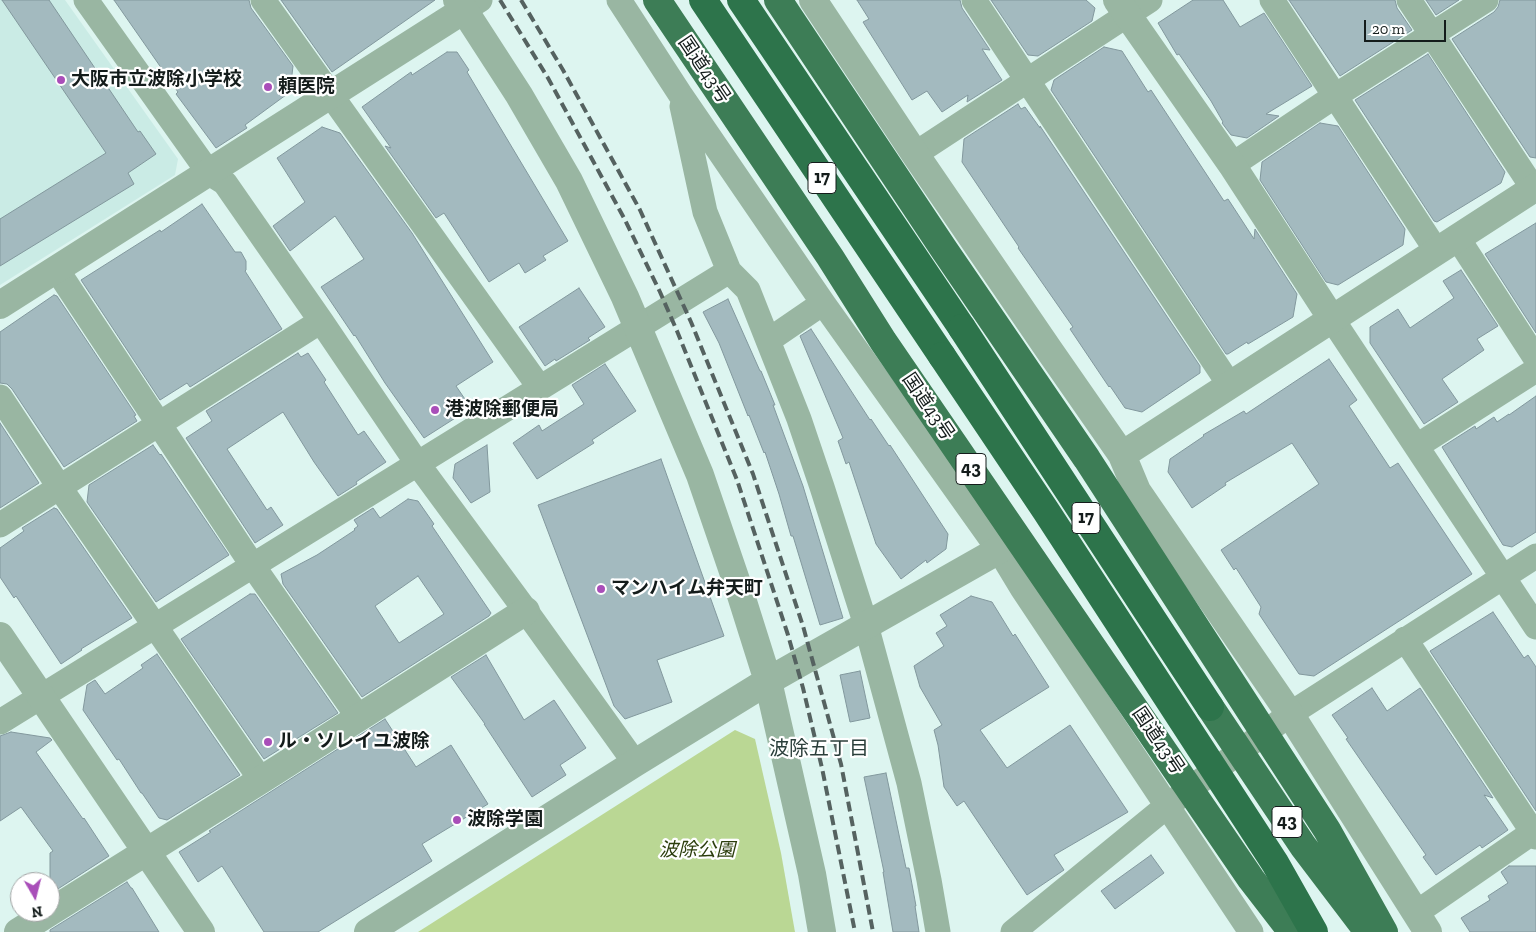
<!DOCTYPE html>
<meta charset="utf-8">
<style>
body{margin:0}
#map{position:relative;width:1536px;height:932px;overflow:hidden;background:#ddf5f0;font-family:"Zilla Slab",serif}
canvas{display:block}
.north{position:absolute;left:10px;top:872px;width:50px;height:50px;box-sizing:border-box;background:#fff;border:1px solid #a1a4a4;border-radius:50%;rotate:172deg;font-size:14px;font-weight:700;line-height:20px;text-align:center;color:#141c1b}
.north::after{content:'';display:block;margin:auto;width:18px;height:22px;background:#a94eb9;clip-path:polygon(50% 0,100% 100%,50% 72%,0 100%)}
.scale{position:absolute;left:1364px;top:20px;width:82px;height:22px;box-sizing:border-box;border:2px solid #141c1b;border-top:0;padding-left:6px;font-size:15px;line-height:18px;white-space:nowrap;color:#141c1b;-webkit-text-stroke:4px #fff;paint-order:stroke}
</style>
<div id="map">
<canvas width="1536" height="932"></canvas>
<div class="north">N</div>
<div class="scale">20 m</div>
</div>
<script>
const c = document.querySelector('canvas').getContext('2d');
c.lineJoin = 'round';
function fillPath(path, color) { c.fillStyle = color; c.fill(path, 'evenodd'); }
const toPath = rows => new Path2D(rows.map(r => 'M' + r).join(''));
function stroke(path, color, width, dash) { c.strokeStyle = color; c.lineWidth = width; c.lineCap = dash ? 'butt' : 'round'; c.setLineDash(dash || []); c.stroke(path); }
function write(font, color, halo, rows, align = 'center') {
  c.font = font + ' "Zilla Slab","Noto Sans JP",serif'; c.lineWidth = 4.5; c.setLineDash([]); c.textBaseline = 'middle'; c.strokeStyle = halo; c.fillStyle = color; for (const [text, x, y, turn = 0] of rows) {
    c.save(); c.translate(x, y); c.rotate((+turn || 0) * Math.PI / 180); c.textAlign = isNaN(turn) ? turn : align; if (halo) c.strokeText(text, 0, 0); c.fillText(text, 0, 0); c.restore();
  }
}
fillPath(toPath([
 [0,0,65,0,178,159,175,175,0,285]
]), '#caebe5');
fillPath(toPath([
 [735,730,755,739,781,853,795,932,418,932]
]), '#bad794');
const building = toPath([
 [2,0,49,0,138,132,140,131,156,154,128,173,134,184,0,266,0,219,106,153,2,0],
 [114,0,249,0,251,8,293,66,290,92,245,125,247,128,216,148,176,94,178,92,114,0],
 [281,0,435,0,332,72,281,0],
 [857,0,960,0,962,8,990,50,982,49,1002,80,967,102,968,95,942,112,927,91,912,100,863,22,869,19,857,0],
 [991,0,1086,0,1095,8,1092,21,1038,56,1028,55,991,0],
 [1193,0,1223,0,1240,27,1264,13,1312,86,1266,114,1279,116,1247,138,1231,135,1222,123,1223,122,1211,101,1179,54,1177,55,1158,23,1193,0],
 [1289,0,1395,0,1397,8,1412,30,1340,76,1289,0],
 [1426,0,1459,0,1436,15,1426,0],
 [1500,0,1536,0,1536,158,1530,157,1452,39,1494,12,1498,7,1500,0],
 [1104,47,1122,51,1148,92,1151,90,1224,201,1228,199,1254,239,1255,229,1297,294,1293,317,1248,344,1247,342,1228,354,1226,354,1051,90,1054,80,1104,47],
 [447,52,457,52,469,70,467,72,568,241,543,256,546,260,525,273,519,263,489,282,444,213,436,218,385,146,391,148,362,107,411,72,412,75,447,52],
 [1428,54,1505,172,1501,183,1437,222,1434,221,1355,100,1428,54],
 [1018,104,1021,109,1025,107,1040,128,1040,126,1200,366,1200,373,1142,412,1125,408,1110,386,1109,387,1070,329,1073,327,1018,248,1019,247,962,162,964,139,1018,104],
 [1320,123,1338,126,1405,229,1403,245,1338,285,1326,282,1260,180,1262,162,1320,123],
 [322,127,340,133,412,233,493,362,456,386,471,408,424,438,385,383,355,335,354,336,321,287,364,259,335,216,290,251,273,226,305,202,277,158,322,127],
 [202,204,235,252,241,252,246,261,246,270,245,271,282,329,190,387,187,383,160,400,81,280,160,230,161,232,202,204],
 [1536,223,1536,333,1485,254,1536,223],
 [1461,270,1498,326,1477,339,1484,350,1442,379,1458,402,1424,424,1370,343,1370,327,1398,309,1410,328,1454,298,1443,281,1461,270],
 [579,288,605,327,588,338,590,340,556,361,555,359,545,366,519,327,579,288],
 [54,295,57,296,136,415,134,416,137,421,64,467,12,389,7,384,0,383,0,332,54,295],
 [728,299,760,371,761,371,775,405,773,405,803,486,843,618,820,625,793,536,791,536,779,494,765,452,764,453,749,415,748,416,719,343,703,312,728,299],
 [811,329,870,420,871,419,889,446,890,445,948,534,946,549,927,563,926,560,901,579,876,544,849,462,846,464,838,441,843,438,800,336,811,329],
 [298,353,301,357,308,353,326,380,324,382,358,435,364,431,386,462,356,482,357,484,338,496,314,462,283,412,227,449,267,510,271,507,283,525,255,543,186,438,212,421,206,411,298,353],
 [1329,359,1357,400,1349,406,1390,468,1398,463,1472,574,1314,676,1299,674,1259,614,1261,607,1236,568,1234,570,1221,550,1319,484,1292,443,1225,483,1226,485,1192,508,1168,472,1170,459,1204,436,1203,435,1244,411,1246,414,1329,359],
 [605,364,636,411,592,440,594,443,537,479,513,443,539,425,542,431,584,404,572,385,605,364],
 [1536,396,1536,532,1512,547,1503,545,1442,447,1475,426,1476,429,1494,417,1497,422,1509,414,1509,415,1536,396],
 [0,423,39,483,0,508,0,423],
 [153,445,160,455,161,454,229,555,156,602,87,502,89,485,153,445],
 [487,445,490,492,471,503,453,478,455,464,487,445],
 [661,459,724,636,657,660,672,702,625,719,614,706,538,505,661,459],
 [408,499,418,501,434,524,432,526,491,613,489,616,362,697,283,584,281,574,317,555,355,530,354,529,358,526,354,520,373,508,380,518,408,499],
 [418,576,444,614,399,643,375,606,418,576],
 [54,508,57,509,132,618,81,649,82,650,61,664,16,596,14,598,0,577,0,548,24,531,22,528,54,508],
 [250,594,255,594,338,713,264,759,181,639,250,594],
 [971,596,992,602,1013,636,1015,634,1049,687,980,730,1007,768,1070,725,1128,812,1054,855,1064,870,1027,895,964,801,957,806,944,787,938,745,934,730,942,725,920,687,914,666,944,646,936,633,947,626,940,615,971,596],
 [1493,612,1524,658,1528,655,1536,667,1536,811,1430,651,1493,612],
 [157,654,240,775,167,820,159,818,142,793,141,793,119,759,117,760,83,710,87,685,95,680,105,694,143,668,141,665,157,654],
 [486,655,524,720,554,700,586,748,560,765,566,775,532,797,484,724,485,724,451,677,486,655],
 [860,671,870,718,850,722,840,675,860,671],
 [1372,688,1387,711,1420,688,1493,798,1484,795,1508,830,1482,848,1480,845,1436,875,1423,857,1426,855,1346,739,1348,738,1332,715,1372,688],
 [385,719,416,767,451,745,488,804,422,844,432,861,318,932,264,932,222,866,198,882,179,852,211,832,209,831,385,719],
 [11,732,50,738,52,740,36,752,83,819,84,818,109,856,50,894,50,853,53,851,21,807,0,821,0,736,11,732],
 [886,773,906,868,909,868,916,906,915,906,919,932,893,932,883,872,884,872,864,777,886,773],
 [1151,855,1164,873,1115,909,1101,891,1151,855],
 [1509,866,1536,866,1536,932,1470,932,1461,918,1490,900,1488,896,1508,883,1501,872,1509,866],
 [127,882,131,888,132,888,159,932,50,932,50,930,127,882]
]);
fillPath(building, '#a3babf');
stroke(building, '#82989d', 1);
stroke(toPath([
 [86,0,209,173,225,183,321,321,417,463,526,611,635,763],
 [263,0,540,388],
 [619,0,680,94,823,303,999,550,1022,588,1251,932],
 [974,0,1229,384],
 [1272,0,1436,250],
 [1409,0,1533,188],
 [464,10,480,0],
 [682,106,705,212,729,271],
 [915,154,1150,0],
 [1232,165,1335,96,1486,0],
 [1457,237,1536,359],
 [57,270,253,566,359,718],
 [1332,319,1536,627],
 [769,340,823,303],
 [0,397,60,488,261,780],
 [1417,446,1536,370],
 [0,525,321,321],
 [1405,639,1536,837],
 [0,722,729,271,748,290,799,419,822,487,866,625,909,783,929,880,938,932],
 [1416,913,1536,830],
 [1013,932,1167,806,1290,714,1536,556]
]), '#99b6a2', 25);
stroke(toPath([
 [813,0,915,154,1049,350,1122,455,1137,491,1290,714,1428,932],
 [1117,0,1232,165,1332,319],
 [464,10,519,95,569,181,625,297,700,475,739,589,768,681,812,874,822,932],
 [0,305,464,10,457,0],
 [1122,455,1536,187],
 [0,636,201,932],
 [50,912,261,780,526,611],
 [18,932,50,912],
 [368,932,635,763,768,681,999,550]
]), '#99b6a2', 28);
stroke(toPath([
 [703,0,942,356],
 [741,0,962,328]
]), '#2d744b', 28);
stroke(toPath([
 [500,0,548,78,624,218,660,292,677,331,737,480,788,635,803,688,822,768,855,932],
 [521,0,563,70,640,210,691,322,753,474,803,626,841,764,873,932]
]), '#556260', 4, [10, 5]);
stroke(toPath([
 [657,0,830,257,883,341,1251,879,1292,932],
 [778,0,943,248,1087,459,1327,830,1384,932],
 [1210,707,1303,846,1366,929]
]), '#3d7d56', 28);
stroke(toPath([
 [962,328,1210,707],
 [942,356,1046,511,1275,863,1314,932]
]), '#2d744b', 28);
for (const [x, y, r, color] of [
 [61,80,5,"#a94eb9"],
 [268,87,5,"#a94eb9"],
 [435,410,5,"#a94eb9"],
 [601,589,5,"#a94eb9"],
 [268,742,5,"#a94eb9"],
 [457,820,5,"#a94eb9"]
]) { const dot = new Path2D(); dot.arc(x, y, r, 0, 2 * Math.PI); c.fillStyle = color; c.fill(dot); stroke(dot, '#fff', 2); }
for (const [x, y, w] of [
 [822,178,28],
 [971,469,30],
 [1086,518,28],
 [1287,822,30]
]) { const box = new Path2D(); box.roundRect(x - w / 2, y - 15.5, w, 31, 4); c.fillStyle = '#fff'; c.fill(box); stroke(box, '#141c1b', 1); }
write('bold 18px', '#141c1b', null, [
 ["17",822,178],
 ["43",971,469],
 ["17",1086,518],
 ["43",1287,822]
]);
write('19px', '#141c1b', '#fff', [
 ["国道43号",704,70,56],
 ["国道43号",928,407,56],
 ["国道43号",1158,741,56]
]);
write('bold 19px', '#141c1b', '#fff', [
 ["大阪市立波除小学校",71,80],
 ["頼医院",278,87],
 ["港波除郵便局",445,410],
 ["マンハイム弁天町",611,589],
 ["ル・ソレイユ波除",278,742],
 ["波除学園",467,820]
], 'left');
write('italic 19px', '#2c3e0d', '#fff', [
 ["波除公園",697,851]
]);
write('20px', '#2b3f3b', '#fff', [
 ["波除五丁目",819,749]
]);
</script>
